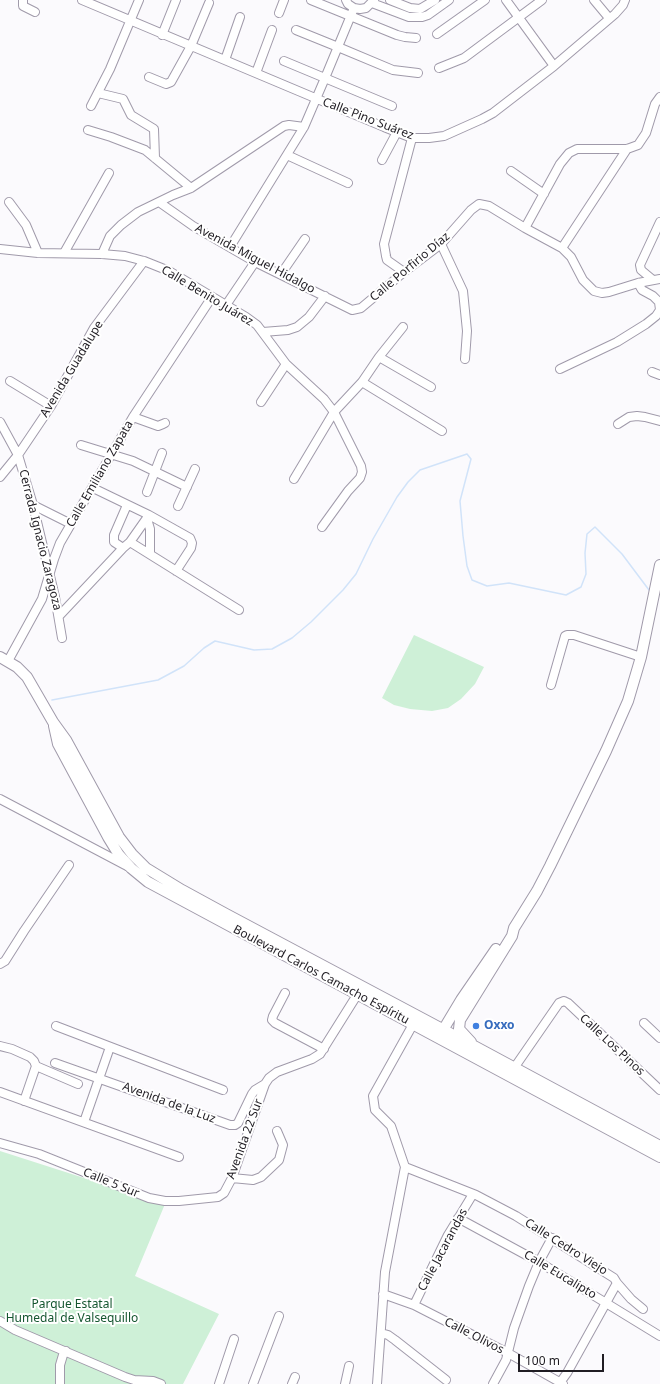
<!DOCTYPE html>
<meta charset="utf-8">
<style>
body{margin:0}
#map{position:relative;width:660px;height:1384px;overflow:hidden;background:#fbfafd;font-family:"Noto Sans",sans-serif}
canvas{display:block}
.scale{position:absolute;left:518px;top:1354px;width:86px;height:18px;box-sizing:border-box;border:2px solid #201d23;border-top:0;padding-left:5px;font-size:12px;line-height:14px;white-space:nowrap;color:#201d23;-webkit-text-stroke:3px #fff;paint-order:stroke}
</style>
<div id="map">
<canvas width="660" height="1384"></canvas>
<div class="scale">100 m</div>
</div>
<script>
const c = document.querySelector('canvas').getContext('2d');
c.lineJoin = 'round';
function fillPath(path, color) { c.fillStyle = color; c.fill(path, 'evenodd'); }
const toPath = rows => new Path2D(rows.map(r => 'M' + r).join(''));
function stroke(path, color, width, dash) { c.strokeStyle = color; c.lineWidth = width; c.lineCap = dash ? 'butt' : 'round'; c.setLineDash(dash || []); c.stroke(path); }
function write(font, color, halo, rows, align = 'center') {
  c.font = font + ' "Noto Sans",sans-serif'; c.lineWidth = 4; c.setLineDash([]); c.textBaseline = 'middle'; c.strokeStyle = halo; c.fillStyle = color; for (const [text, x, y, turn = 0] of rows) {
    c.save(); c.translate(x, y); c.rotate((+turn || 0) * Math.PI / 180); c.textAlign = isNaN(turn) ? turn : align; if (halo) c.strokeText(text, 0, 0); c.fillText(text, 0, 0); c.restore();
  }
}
fillPath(toPath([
 [414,635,484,667,475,684,461,699,448,708,432,711,410,709,394,705,382,698],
 [0,1151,165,1204,135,1276,219,1314,183,1384,0,1384]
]), '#cef0d7');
stroke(toPath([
 [52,700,158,680,184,666,204,648,215,641,254,650,272,649,292,638,311,622,343,590,356,574,373,539,397,497,408,482,420,470,467,454,471,459,460,501,463,536,467,566,472,580,487,586,509,583,566,595,581,587,586,574,585,553,587,534,595,527,622,554,649,590]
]), '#d1e3f9', 1.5);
const minor = toPath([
 [23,0,23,6,35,12],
 [82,0,384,127,412,138,429,138,444,136,482,119,493,113,554,66,615,14,623,5,625,0],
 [311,0,397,35,405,37,416,38],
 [346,0,348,4,354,8,360,9,366,8,374,0],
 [390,0,410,8,420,9,435,0],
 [506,0,554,66],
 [594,0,609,18],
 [372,3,409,17,422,17,428,15,449,0],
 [279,13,284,0],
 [296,30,338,47,393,70,418,73],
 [437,34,485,0],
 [162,35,176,0],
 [225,60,240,17],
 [284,61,392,106],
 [439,68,464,58,542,0],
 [256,73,272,30],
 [149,77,166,84,171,82,191,46,209,3],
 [98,93,123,99,131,115,154,129,155,158],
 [91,106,110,69,139,0],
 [88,130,111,137,145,150,191,188],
 [287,155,348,183],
 [382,160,397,132],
 [511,171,544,194],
 [9,202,26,225,38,253],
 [159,202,193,226,212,237,255,262,352,310,361,308,404,272,441,244,471,210,479,204,489,206,525,228,562,248,571,257,583,280,594,291,602,293,609,292,638,283,660,279],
 [525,228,560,164,569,153,577,149,627,149,638,145,646,133,655,104,660,97],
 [441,244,463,291,467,331,465,359],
 [230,247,304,127,325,78,354,8],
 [562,248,627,149],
 [0,249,38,253,102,254,125,256,144,261,169,271,246,317,257,325,286,364,324,399,334,412,361,466,362,472,360,478,348,491,322,527],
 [64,253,109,173],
 [102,254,110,236,121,225,138,212,173,195,191,188,284,126,289,125,304,127],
 [404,272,387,260,386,256,384,244,412,138],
 [281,274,305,239],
 [653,280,641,270,640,265,660,222],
 [226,305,255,262],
 [263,332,288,330,297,327,309,317,325,296],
 [379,357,431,387],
 [560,369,617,342,646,324,656,316,660,310,659,302,653,296,642,290,638,283],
 [652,372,660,375],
 [10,381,51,406],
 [362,382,442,431],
 [261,402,286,364],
 [133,417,158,426,163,424,165,423],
 [0,422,18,455,33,505,55,597,62,638],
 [618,424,629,417,637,416,645,417,660,421],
 [81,445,133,461,187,487],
 [0,477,18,455,51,406,94,328,144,261],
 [294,479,334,412,362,382,379,357,403,327],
 [93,488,149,515,190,538,192,543,191,548,176,571],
 [147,492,162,453],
 [33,505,71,524],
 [178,506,195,469],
 [147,519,150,529,150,554],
 [130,542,239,610],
 [123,548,114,542,114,535,127,505],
 [59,616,123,548,130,542,149,515],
 [8,661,42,599,54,559,60,543,133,417,212,297],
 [551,685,565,636,567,635,574,635,641,657],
 [0,799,127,866],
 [0,964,5,961,24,931,69,865],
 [285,993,273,1016,272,1020,275,1023,324,1049],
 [644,1023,660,1038],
 [56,1026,223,1090],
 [0,1046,12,1049,30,1057,34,1061,36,1066],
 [55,1063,230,1125,235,1125,238,1123,252,1094,255,1090,265,1084],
 [36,1066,78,1084],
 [512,1071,559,1003,564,1001,568,1003,660,1090],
 [0,1092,179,1157],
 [24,1101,36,1066],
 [84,1122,110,1047],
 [0,1143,39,1154,149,1198,165,1201,179,1201,218,1197,224,1193,232,1178,265,1084,269,1078,277,1072,312,1059,320,1054,357,995],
 [405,1167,438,1180,476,1195,516,1216,614,1278,617,1283,631,1299,643,1309],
 [232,1178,253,1180,261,1177,279,1160,283,1145,277,1131],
 [458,1218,539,1262,660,1336],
 [383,1294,414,1305,508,1353,563,1384],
 [414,1305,448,1235,473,1194],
 [0,1321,15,1330,125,1377,134,1380,153,1381,161,1384],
 [381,1333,388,1335,395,1340,446,1380],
 [60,1384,60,1365,63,1355,66,1351],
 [219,1384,234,1339],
 [253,1384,279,1316],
 [292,1384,295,1377],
 [345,1384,349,1366],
 [377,1384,385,1272,405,1167,391,1126,375,1110,373,1096,416,1019],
 [493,1384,506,1360,514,1328,529,1286,539,1262,552,1238],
 [559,1384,567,1373,617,1283]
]);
const major = toPath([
 [0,657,17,667,27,677,53,722,66,740,119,837,132,854,146,868,182,890,226,914,476,1047,660,1146],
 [54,726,58,744,108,837,119,855,131,868,148,882,660,1157],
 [440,1035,461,1000,496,949],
 [471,1042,459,1029,460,1020,512,936,514,928,537,891,550,866,606,751,628,701,641,657,660,565]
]);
stroke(minor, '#a09aaa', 10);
stroke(major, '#a09aaa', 12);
stroke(minor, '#fff', 8);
stroke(major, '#fff', 10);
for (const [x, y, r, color] of [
 [476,1026,4,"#3f7fe0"]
]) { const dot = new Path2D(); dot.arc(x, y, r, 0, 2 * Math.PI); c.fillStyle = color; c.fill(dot); stroke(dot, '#fff', 1.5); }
write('12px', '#201d23', '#fff', [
 ["Calle Pino Suárez",368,119,21],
 ["Avenida Miguel Hidalgo",255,259,28],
 ["Calle Porfirio Díaz",410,267,-40],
 ["Calle Benito Juárez",207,296,31],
 ["Avenida Guadalupe",72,369,-59],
 ["Calle Emiliano Zapata",100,474,-60],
 ["Cerrada Ignacio Zaragoza",40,540,76],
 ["Boulevard Carlos Camacho Espíritu",321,975,28],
 ["Calle Los Pinos",612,1045,43],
 ["Avenida de la Luz",169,1103,20],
 ["Avenida 22 Sur",245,1139,-70],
 ["Calle 5 Sur",111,1183,22],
 ["Calle Cedro Viejo",566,1247,32],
 ["Calle Jacarandas",443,1250,-62],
 ["Calle Eucalipto",560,1275,31],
 ["Calle Olivos",474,1336,27]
]);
write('bold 12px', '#366cbe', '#fff', [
 ["Oxxo",484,1026]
], 'left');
write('12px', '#155630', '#fff', [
 ["Parque Estatal",72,1305],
 ["Humedal de Valsequillo",72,1319]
]);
</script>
